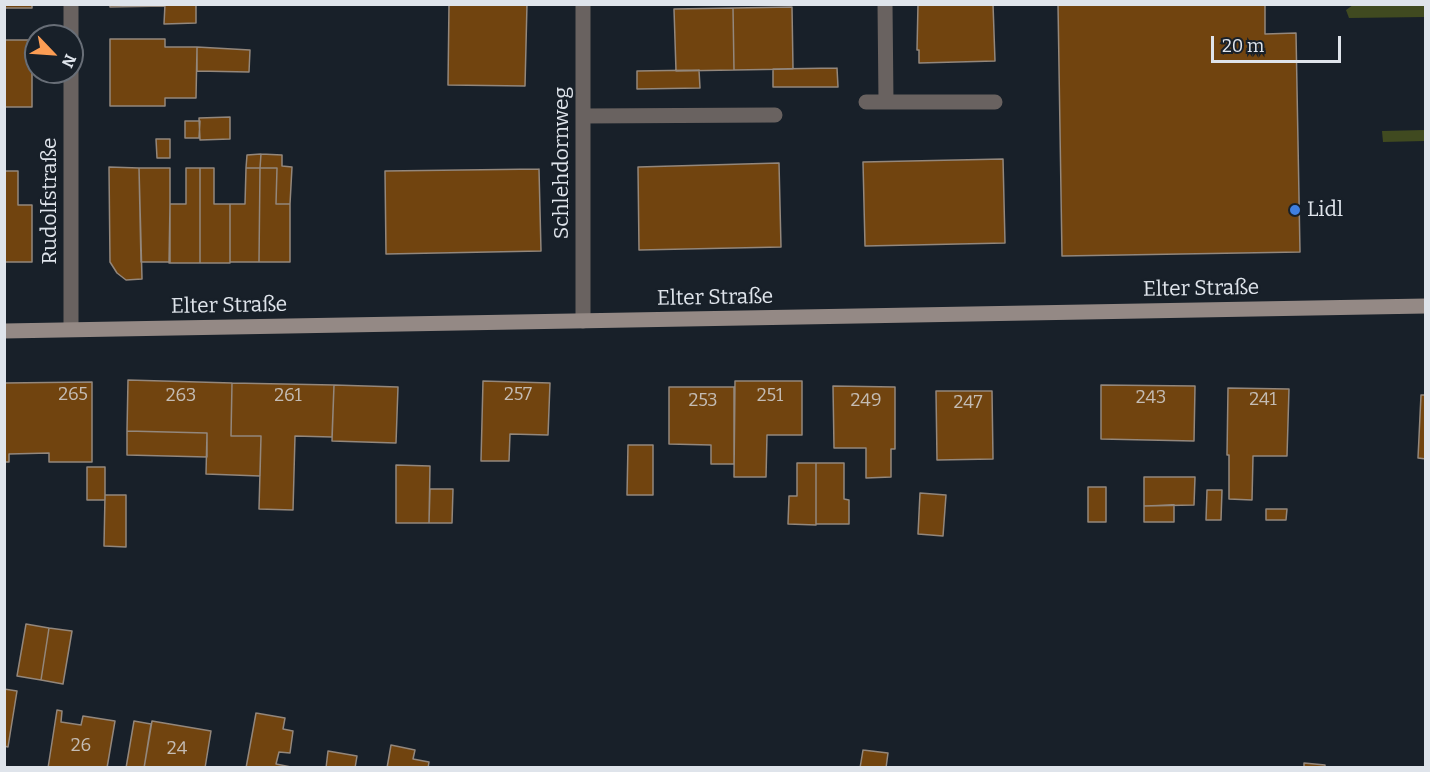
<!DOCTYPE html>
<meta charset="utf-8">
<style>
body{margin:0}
#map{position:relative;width:1430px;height:772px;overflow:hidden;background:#182029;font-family:Bitter,serif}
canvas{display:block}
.frame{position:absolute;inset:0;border:6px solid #dfe4eb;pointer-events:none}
.north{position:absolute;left:24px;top:24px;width:60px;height:60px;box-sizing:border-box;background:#182029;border:2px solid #686e77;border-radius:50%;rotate:115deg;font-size:16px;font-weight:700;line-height:24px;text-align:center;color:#dfe4eb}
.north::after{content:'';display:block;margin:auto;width:21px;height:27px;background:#fc9d54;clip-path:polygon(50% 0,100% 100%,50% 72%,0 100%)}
.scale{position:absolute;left:1211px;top:36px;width:130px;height:27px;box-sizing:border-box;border:3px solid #dfe4eb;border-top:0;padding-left:8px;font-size:18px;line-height:21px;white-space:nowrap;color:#dfe4eb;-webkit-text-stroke:4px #182029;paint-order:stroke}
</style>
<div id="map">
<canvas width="1430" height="772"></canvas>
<div class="frame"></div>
<div class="north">N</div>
<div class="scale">20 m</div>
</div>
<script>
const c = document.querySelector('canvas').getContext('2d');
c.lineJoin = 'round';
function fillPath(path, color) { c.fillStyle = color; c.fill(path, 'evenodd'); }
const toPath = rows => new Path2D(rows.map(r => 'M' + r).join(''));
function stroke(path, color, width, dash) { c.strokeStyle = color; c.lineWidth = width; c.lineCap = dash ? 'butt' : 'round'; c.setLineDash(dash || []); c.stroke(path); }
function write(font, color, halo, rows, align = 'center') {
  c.font = font + ' Bitter,serif'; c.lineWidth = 4.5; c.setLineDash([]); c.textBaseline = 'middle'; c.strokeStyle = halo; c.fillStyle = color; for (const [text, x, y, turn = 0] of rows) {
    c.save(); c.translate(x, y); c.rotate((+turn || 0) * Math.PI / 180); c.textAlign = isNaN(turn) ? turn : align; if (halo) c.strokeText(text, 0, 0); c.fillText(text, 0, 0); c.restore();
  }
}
fillPath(toPath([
 [1353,5,1425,5,1425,17,1349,18,1346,10],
 [1425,130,1425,141,1383,142,1382,131]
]), '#404a20');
const building = toPath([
 [4,4,32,4,32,8,4,8,4,4],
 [110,4,165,4,165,6,110,7,110,4],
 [165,4,196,4,196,23,164,24,165,4],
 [449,4,527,4,525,86,448,85,449,4],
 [918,4,993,4,995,61,919,63,919,50,917,50,918,4],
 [1058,4,1265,4,1265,34,1296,33,1300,252,1062,256,1058,4],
 [792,7,793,69,734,70,733,8,792,7],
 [733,8,734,70,676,71,674,9,733,8],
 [110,39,165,39,165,47,197,47,196,98,165,98,165,106,110,106,110,39],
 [4,40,32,40,32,107,4,107,4,40],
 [197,47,250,50,249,72,197,71,197,47],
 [837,68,838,87,773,87,773,69,837,68],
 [699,70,700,88,637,89,637,71,699,70],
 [230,117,230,139,200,140,199,118,230,117],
 [185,121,200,121,199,138,185,138,185,121],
 [156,139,170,139,170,158,157,158,156,139],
 [261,154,260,168,246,168,247,155,261,154],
 [261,154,282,155,282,166,292,167,290,204,276,204,277,168,260,168,261,154],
 [1003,159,1005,243,865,246,863,162,1003,159],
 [779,163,781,247,639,250,638,167,779,163],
 [109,167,139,168,142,279,126,280,117,273,110,262,109,167],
 [139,168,170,168,170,262,141,262,139,168],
 [186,168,200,168,200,263,169,263,170,204,186,204,186,168],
 [200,168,214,168,214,204,230,204,230,263,200,263,200,168],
 [246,168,260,168,259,262,230,262,230,204,245,204,246,168],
 [260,168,277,168,276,204,290,204,290,262,259,262,260,168],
 [539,169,541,251,386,254,385,171,539,169],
 [4,171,18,171,18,205,32,205,32,262,4,262,4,171],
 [128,380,232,383,231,436,261,436,260,476,206,474,207,433,127,431,128,380],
 [483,381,550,383,548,435,510,434,509,461,481,461,483,381],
 [735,381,802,381,802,435,767,435,766,477,734,477,735,381],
 [92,382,92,462,49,462,49,453,9,454,9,462,4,462,4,383,92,382],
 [232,383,334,385,332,437,295,436,293,510,259,509,261,436,231,436,232,383],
 [334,385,398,387,396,443,332,441,334,385],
 [1101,385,1195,386,1194,441,1101,439,1101,385],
 [833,386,895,387,895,449,891,449,891,477,866,478,866,448,834,448,833,386],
 [669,387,734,387,734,464,711,464,711,445,669,444,669,387],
 [1228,388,1289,389,1287,456,1253,456,1252,500,1229,499,1229,455,1227,455,1228,388],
 [936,391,992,391,993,459,937,460,936,391],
 [1421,395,1426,395,1426,459,1418,458,1421,395],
 [127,431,207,433,207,457,127,455,127,431],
 [628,445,653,445,653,495,627,495,628,445],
 [797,463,816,463,816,525,788,524,789,496,797,496,797,463],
 [816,463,844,463,844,499,849,500,849,524,816,524,816,463],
 [396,465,430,466,429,523,396,523,396,465],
 [87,467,105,467,105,500,87,500,87,467],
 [1144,477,1195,477,1194,505,1144,506,1144,477],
 [1088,487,1106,487,1106,522,1088,522,1088,487],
 [430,489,453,489,452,523,429,523,430,489],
 [1207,490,1222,490,1221,520,1206,520,1207,490],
 [920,493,946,495,943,536,918,534,920,493],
 [105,495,126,495,126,547,104,546,105,495],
 [1174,505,1174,522,1144,522,1144,506,1174,505],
 [1266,509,1287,509,1286,520,1266,520,1266,509],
 [26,624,49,628,41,680,17,676,26,624],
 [49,628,72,631,63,684,41,680,49,628],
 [4,689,17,691,8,747,4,746,4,689],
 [57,710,62,711,61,722,81,725,83,716,115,721,107,768,48,768,57,710],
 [256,713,285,718,283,729,293,731,290,753,279,752,276,764,296,768,246,768,256,713],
 [134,721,151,724,144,768,126,768,134,721],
 [152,721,211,731,205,768,144,768,152,721],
 [391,745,415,750,413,759,429,762,428,768,387,768,391,745],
 [863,750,888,753,886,768,860,768,863,750],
 [328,751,357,756,355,768,326,768,328,751],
 [1304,763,1325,765,1325,768,1304,768,1304,763]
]);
fillPath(building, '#71440f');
stroke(building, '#93877c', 1.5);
stroke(toPath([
 [71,4,71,36],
 [885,4,886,102],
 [71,72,71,329],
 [866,102,995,102],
 [583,116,775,115],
 [583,321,583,4]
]), '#696260', 15);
stroke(toPath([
 [4,331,1426,306]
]), '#948985', 15);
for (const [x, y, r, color] of [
 [1295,210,6,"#3f7fe0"]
]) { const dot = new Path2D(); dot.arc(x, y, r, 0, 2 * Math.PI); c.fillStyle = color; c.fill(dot); stroke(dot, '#182029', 2); }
write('18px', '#c4bcb4', null, [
 ["265",73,395],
 ["257",518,395],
 ["263",181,396],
 ["261",288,396],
 ["251",770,396],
 ["243",1151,398],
 ["241",1263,400],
 ["253",703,401],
 ["249",866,401],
 ["247",968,403],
 ["26",81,746],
 ["24",177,749]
]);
write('21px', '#dfe4eb', '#182029', [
 ["Schlehdornweg",562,163,-90],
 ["Rudolfstraße",50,201,-90],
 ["Elter Straße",1201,289,-1],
 ["Elter Straße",715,298,-1],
 ["Elter Straße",229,306,-1]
]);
write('21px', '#dfe4eb', '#182029', [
 ["Lidl",1307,210]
], 'left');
</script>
